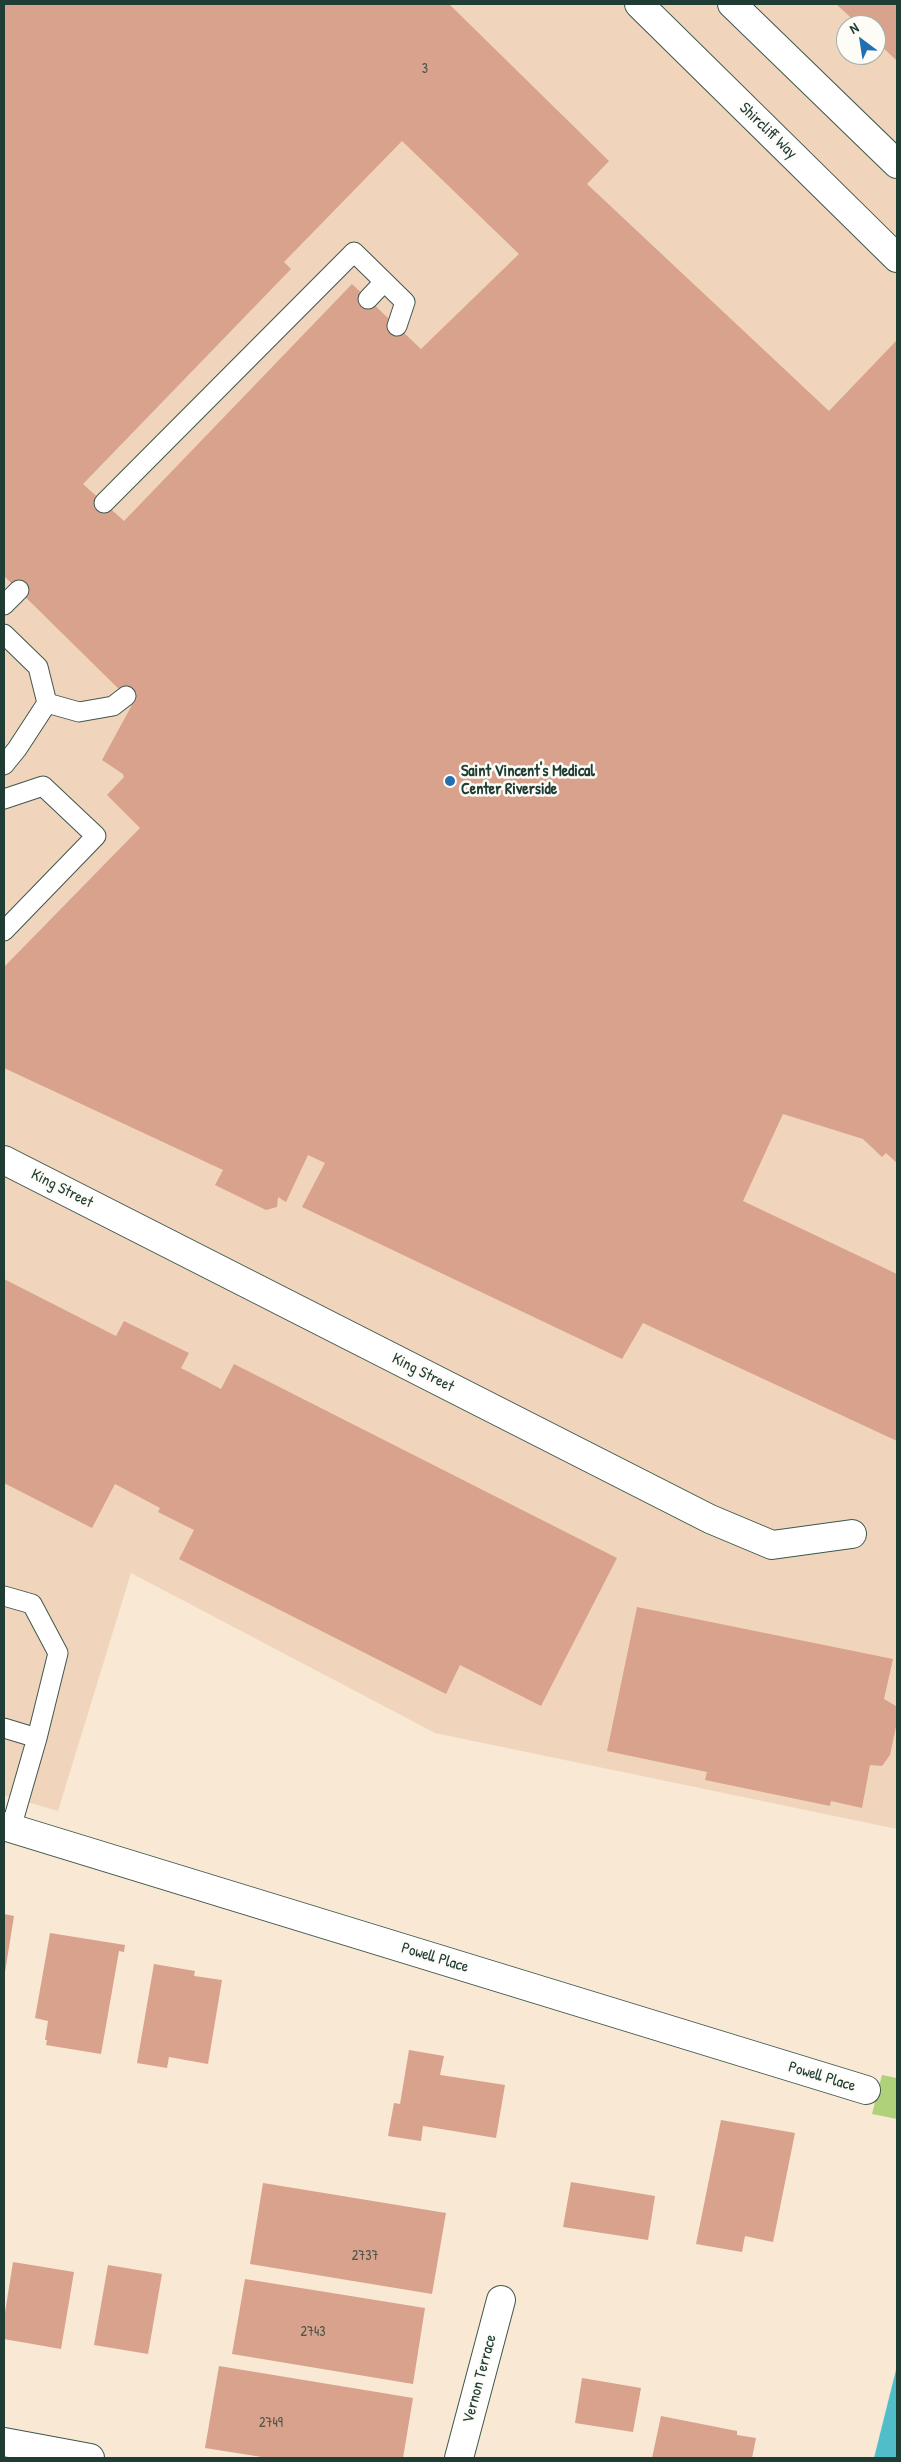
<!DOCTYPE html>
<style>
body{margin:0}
#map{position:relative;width:901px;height:2462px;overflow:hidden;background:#f8e8d4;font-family:"Patrick Hand",sans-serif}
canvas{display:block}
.frame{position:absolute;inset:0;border:5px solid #1f3d34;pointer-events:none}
.north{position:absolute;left:836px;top:15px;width:50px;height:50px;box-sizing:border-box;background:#fdfcf7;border:1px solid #a4b0a9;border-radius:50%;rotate:329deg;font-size:14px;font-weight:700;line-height:20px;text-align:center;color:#1f3d34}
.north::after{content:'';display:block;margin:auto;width:18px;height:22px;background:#1f6fb2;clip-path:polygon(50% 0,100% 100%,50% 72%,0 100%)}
</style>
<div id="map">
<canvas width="901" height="2462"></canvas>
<div class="frame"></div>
<div class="north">N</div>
</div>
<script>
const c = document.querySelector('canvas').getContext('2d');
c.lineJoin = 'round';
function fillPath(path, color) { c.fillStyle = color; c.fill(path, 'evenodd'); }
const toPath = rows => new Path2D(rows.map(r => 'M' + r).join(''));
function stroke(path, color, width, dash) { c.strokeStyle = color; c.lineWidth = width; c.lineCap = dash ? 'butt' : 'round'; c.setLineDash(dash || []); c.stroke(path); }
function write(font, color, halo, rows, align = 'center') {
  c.font = font + ' "Patrick Hand",sans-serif'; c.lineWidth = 5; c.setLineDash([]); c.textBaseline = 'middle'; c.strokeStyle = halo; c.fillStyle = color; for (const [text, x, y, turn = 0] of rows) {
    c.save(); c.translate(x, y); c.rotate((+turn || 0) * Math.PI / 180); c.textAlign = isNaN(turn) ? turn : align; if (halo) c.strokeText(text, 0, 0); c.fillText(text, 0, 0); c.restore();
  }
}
fillPath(toPath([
 [4,4,897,4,897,1829,435,1733,131,1573,58,1811,4,1795],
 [846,25,876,25,876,55,846,55]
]), '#f0d5bc');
fillPath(toPath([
 [882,2075,897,2078,897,2119,872,2114]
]), '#aed17a');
fillPath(toPath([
 [897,2366,897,2458,874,2458]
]), '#50bdc8');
fillPath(toPath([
 [4,4,449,4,609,161,587,184,829,411,897,340,897,1163,886,1153,882,1157,863,1139,783,1114,743,1201,897,1274,897,1441,643,1323,622,1359,302,1207,325,1163,308,1155,286,1202,278,1197,277,1207,266,1210,215,1185,223,1170,4,1068,4,967,140,828,107,795,124,777,123,774,102,760,133,703,4,576],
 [402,141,519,254,421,349,352,284,124,521,83,484,291,269,284,262],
 [836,4,897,4,897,61,876,41,876,25,859,25],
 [4,1279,116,1336,124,1321,189,1353,181,1368,221,1389,234,1364,617,1558,541,1706,460,1665,446,1694,179,1559,194,1530,158,1512,160,1508,115,1484,92,1528,4,1483],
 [637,1607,893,1659,884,1699,896,1706,897,1722,890,1755,882,1766,870,1765,862,1808,831,1801,830,1806,705,1780,707,1772,607,1751],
 [4,1914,14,1916,5,1972,4,1972],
 [50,1933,125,1945,124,1952,119,1951,101,2054,46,2045,47,2040,45,2040,48,2021,35,2018],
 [154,1964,195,1971,194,1976,222,1980,208,2064,169,2057,167,2068,137,2063],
 [409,2050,444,2056,440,2075,505,2085,496,2138,423,2126,421,2141,388,2136,394,2103,400,2104],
 [721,2120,795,2133,773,2242,745,2236,742,2252,696,2244],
 [571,2182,655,2196,648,2240,563,2227],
 [263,2183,446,2213,432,2294,250,2264],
 [13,2262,74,2272,61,2349,4,2339,4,2319],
 [108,2265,162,2274,148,2354,94,2345],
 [245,2279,425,2308,413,2384,232,2354],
 [219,2366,413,2398,403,2458,268,2458,205,2448],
 [582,2378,641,2388,633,2432,575,2423],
 [661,2416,737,2431,737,2435,756,2438,752,2458,652,2458]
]), '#d9a28c');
const lane = toPath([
 [368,299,384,282],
 [104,503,354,252,405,302,397,326],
 [4,605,19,590],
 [4,634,38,667,47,703,17,749,4,765],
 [47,703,79,712,113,706,126,696],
 [4,799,43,786,96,836,4,931],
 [4,1596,32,1604,58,1653,37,1738],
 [4,1728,37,1738,11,1828]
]);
const street = toPath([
 [639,4,897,258],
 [732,4,897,164],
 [4,1160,710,1519,772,1545,852,1534],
 [4,1826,866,2090],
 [4,2442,90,2458],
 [459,2458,501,2300]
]);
stroke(lane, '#40574c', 21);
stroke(street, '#40574c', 30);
stroke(lane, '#fff', 19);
stroke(street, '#fff', 28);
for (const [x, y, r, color] of [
 [450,781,6,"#1f6fb2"]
]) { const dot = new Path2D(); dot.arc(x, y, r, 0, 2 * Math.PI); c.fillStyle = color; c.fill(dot); stroke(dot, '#fdfcf7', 2); }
write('14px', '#4e564a', null, [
 ["3",425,69],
 ["2737",365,2256],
 ["2743",313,2332],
 ["2749",271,2423]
]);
write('16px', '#1f3d34', '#fdfcf7', [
 ["Shircliff Way",768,131,44],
 ["King Street",62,1189,27],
 ["King Street",423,1373,27],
 ["Powell Place",435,1958,17],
 ["Powell Place",822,2077,17],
 ["Vernon Terrace",480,2379,-75]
]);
write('bold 16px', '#1f3d34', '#fdfcf7', [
 ["Saint Vincent's Medical",461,772],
 ["Center Riverside",461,790]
], 'left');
</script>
